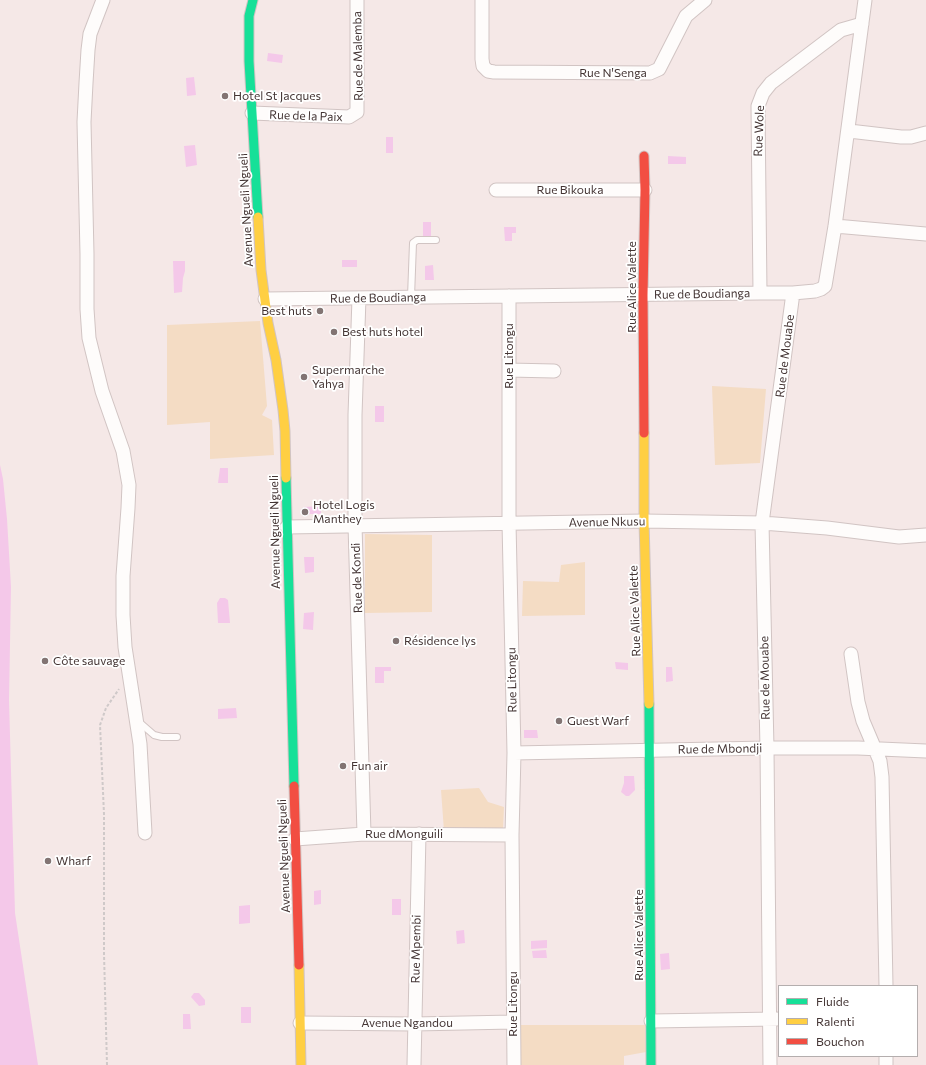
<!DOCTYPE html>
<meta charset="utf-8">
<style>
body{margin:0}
#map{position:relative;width:926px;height:1065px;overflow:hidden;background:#f5e8e7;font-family:Commissioner,sans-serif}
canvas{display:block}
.legend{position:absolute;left:778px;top:985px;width:140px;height:72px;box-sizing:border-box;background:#fff;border:1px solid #b4aeae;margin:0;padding:5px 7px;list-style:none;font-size:12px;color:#443534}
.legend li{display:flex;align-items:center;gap:8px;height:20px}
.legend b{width:20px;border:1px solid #b4aeae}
</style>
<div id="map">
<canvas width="926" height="1065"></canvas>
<ul class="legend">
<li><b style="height:5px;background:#16e098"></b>Fluide</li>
<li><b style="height:5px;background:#ffcf43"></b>Ralenti</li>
<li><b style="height:5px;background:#f24e42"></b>Bouchon</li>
</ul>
</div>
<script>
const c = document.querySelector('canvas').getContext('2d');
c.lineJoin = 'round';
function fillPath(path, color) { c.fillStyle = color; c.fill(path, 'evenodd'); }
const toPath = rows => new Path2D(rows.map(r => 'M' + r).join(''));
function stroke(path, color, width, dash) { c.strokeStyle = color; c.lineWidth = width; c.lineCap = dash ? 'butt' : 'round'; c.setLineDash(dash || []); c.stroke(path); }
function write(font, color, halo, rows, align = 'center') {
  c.font = font + ' Commissioner,sans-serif'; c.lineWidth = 3.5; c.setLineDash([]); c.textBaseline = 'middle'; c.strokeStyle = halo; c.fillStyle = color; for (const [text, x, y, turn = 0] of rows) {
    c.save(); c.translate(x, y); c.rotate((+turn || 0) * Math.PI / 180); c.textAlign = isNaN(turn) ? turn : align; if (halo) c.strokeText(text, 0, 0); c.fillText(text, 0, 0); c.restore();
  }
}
fillPath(toPath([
 [260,321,267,406,262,415,272,420,274,455,210,459,210,422,167,425,167,325],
 [712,386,766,389,760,463,715,465],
 [365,534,432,535,432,612,365,613],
 [585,562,585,615,522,616,523,581,559,582,561,565],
 [479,788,488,802,504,807,503,830,485,828,444,831,441,790],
 [517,1025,645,1025,646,1052,624,1056,624,1065,516,1065]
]), '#f4dcc4');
fillPath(toPath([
 [268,53,283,55,282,63,267,61],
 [194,77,196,95,187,96,186,78],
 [386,137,393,137,393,153,386,153],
 [195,145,197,165,186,167,184,146],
 [668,156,686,157,686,164,668,164],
 [423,222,431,222,431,237,423,237],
 [504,227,516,227,516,233,512,233,512,241,505,241],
 [342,260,357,260,357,267,342,267],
 [173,261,185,261,185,271,183,278,182,292,174,293],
 [433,265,434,280,425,280,425,266],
 [375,406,384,406,384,422,375,422],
 [0,465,3,479,7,519,11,587,9,700,15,913,38,1065,0,1065],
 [220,468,228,468,228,483,218,483],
 [321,506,321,514,305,514,304,507],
 [304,557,314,557,314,572,305,573],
 [220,598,225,598,228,600,230,623,218,623,217,603],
 [314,612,313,630,303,629,304,613],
 [615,662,628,663,628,670,616,669],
 [375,667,391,667,391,671,384,671,384,683,375,683],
 [666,667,672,667,673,681,666,682],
 [236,708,237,718,218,719,218,709],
 [524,730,537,730,538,738,524,738],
 [624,776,634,776,635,790,629,796,626,796,621,792,624,783],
 [321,890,321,904,314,905,314,891],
 [392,899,401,899,401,915,392,915],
 [250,905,250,923,239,924,239,906],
 [464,930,465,943,457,944,456,931],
 [547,940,547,948,531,949,531,941],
 [546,950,547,958,533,958,532,951],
 [669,953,670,969,661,970,660,954],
 [194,993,199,993,205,1000,205,1005,199,1006,191,997],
 [241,1007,251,1007,251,1023,241,1023],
 [183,1014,190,1014,191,1029,183,1029]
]), '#f4c8e9');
const lane = toPath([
 [411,297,413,243,417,240,436,240],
 [139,722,154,735,162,737,177,737]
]);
const street = toPath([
 [103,0,90,34,88,50,86,83,84,122,87,254,87,309,89,338,102,391,123,451,129,485,128,508,123,576,123,615,125,647,140,744,145,833],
 [482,0,482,59,483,66,488,71,494,72,650,73,659,69,686,16,705,0],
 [252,113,349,117,357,112,357,0],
 [849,131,901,137,911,137,926,133],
 [496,190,645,190],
 [835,226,926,234],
 [760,293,758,106,763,93,771,83,841,30,862,24],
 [509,296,509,523,514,753,512,835,514,1065],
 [359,298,355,415,355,525,364,834],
 [265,299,760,293,793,293,815,291,821,289,825,286,835,226,865,0],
 [509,370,554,371],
 [287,527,644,521,762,523,827,528,899,537,926,535],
 [851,654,858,702,863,721,880,761,882,777,886,986],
 [514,753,767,748,858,748,926,751],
 [295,839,364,834,512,835],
 [651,1021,777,1019],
 [300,1023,414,1024,513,1022],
 [414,1065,419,834],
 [770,1065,767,748,762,523,793,293],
 [886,1065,886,1056]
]);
const fast = toPath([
 [253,0,249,16,249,61,258,217],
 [286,478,294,786],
 [649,704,651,1065]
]);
const slow = toPath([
 [258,217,261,270,268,323,276,360,283,410,285,431,286,478],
 [644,433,644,521,649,704],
 [299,965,301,1065]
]);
const jam = toPath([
 [644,433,643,295,645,190,644,156],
 [294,786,299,965]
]);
stroke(lane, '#d1c4c3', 8);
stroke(street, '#d1c4c3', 15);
stroke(fast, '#d1c4c3', 11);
stroke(slow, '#d1c4c3', 11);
stroke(jam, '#d1c4c3', 11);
stroke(toPath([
 [107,1065,104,954,104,814,100,725,106,708,119,689]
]), '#cfc9c9', 2, [3, 2]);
stroke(lane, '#fefcfb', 6);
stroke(street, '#fefcfb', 13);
stroke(fast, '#16e098', 9);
stroke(slow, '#ffcf43', 9);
stroke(jam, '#f24e42', 9);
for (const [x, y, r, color] of [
 [225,96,4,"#827473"],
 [320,311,4,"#827473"],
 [334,332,4,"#827473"],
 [304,377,4,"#827473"],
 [305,512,4,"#827473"],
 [396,641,4,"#827473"],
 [45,661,4,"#827473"],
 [559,721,4,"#827473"],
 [343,766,4,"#827473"],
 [48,861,4,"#827473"]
]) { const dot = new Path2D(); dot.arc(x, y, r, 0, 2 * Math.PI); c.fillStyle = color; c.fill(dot); stroke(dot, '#fff', 1.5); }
write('12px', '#443534', '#fff', [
 ["Rue de Malemba",358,56,-91],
 ["Rue N'Senga",613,73],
 ["Rue de la Paix",306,116,2],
 ["Rue Wole",759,131,-88],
 ["Rue Bikouka",570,190],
 ["Avenue Ngueli Ngueli",246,210,-93],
 ["Rue Alice Valette",632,287,-90],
 ["Rue de Boudianga",702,294,-1],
 ["Rue de Boudianga",378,298,-1],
 ["Rue Litongu",509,356,-90],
 ["Rue de Mouabe",785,356,-83],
 ["Avenue Nkusu",607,522,-1],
 ["Avenue Ngueli Ngueli",275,532,-91],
 ["Rue de Kondi",357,578,-92],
 ["Rue Alice Valette",635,611,-92],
 ["Rue de Mouabe",765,678,-91],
 ["Rue Litongu",512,680,-91],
 ["Rue de Mbondji",720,749,-1],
 ["Rue dMonguili",404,834],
 ["Avenue Ngueli Ngueli",284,856,-92],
 ["Rue Alice Valette",639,935,-90],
 ["Rue Mpembi",416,949,-89],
 ["Rue Litongu",513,1004,-90],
 ["Avenue Ngandou",407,1023]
]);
write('12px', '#443534', '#fff', [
 ["Hotel St Jacques",233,96],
 ["Best huts",312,311,"right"],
 ["Best huts hotel",342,332],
 ["Supermarche",312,370],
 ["Yahya",312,384],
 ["Hotel Logis",313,505],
 ["Manthey",313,519],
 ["Résidence lys",404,641],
 ["Côte sauvage",53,661],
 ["Guest Warf",567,721],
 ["Fun air",351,766],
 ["Wharf",56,861]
], 'left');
</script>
